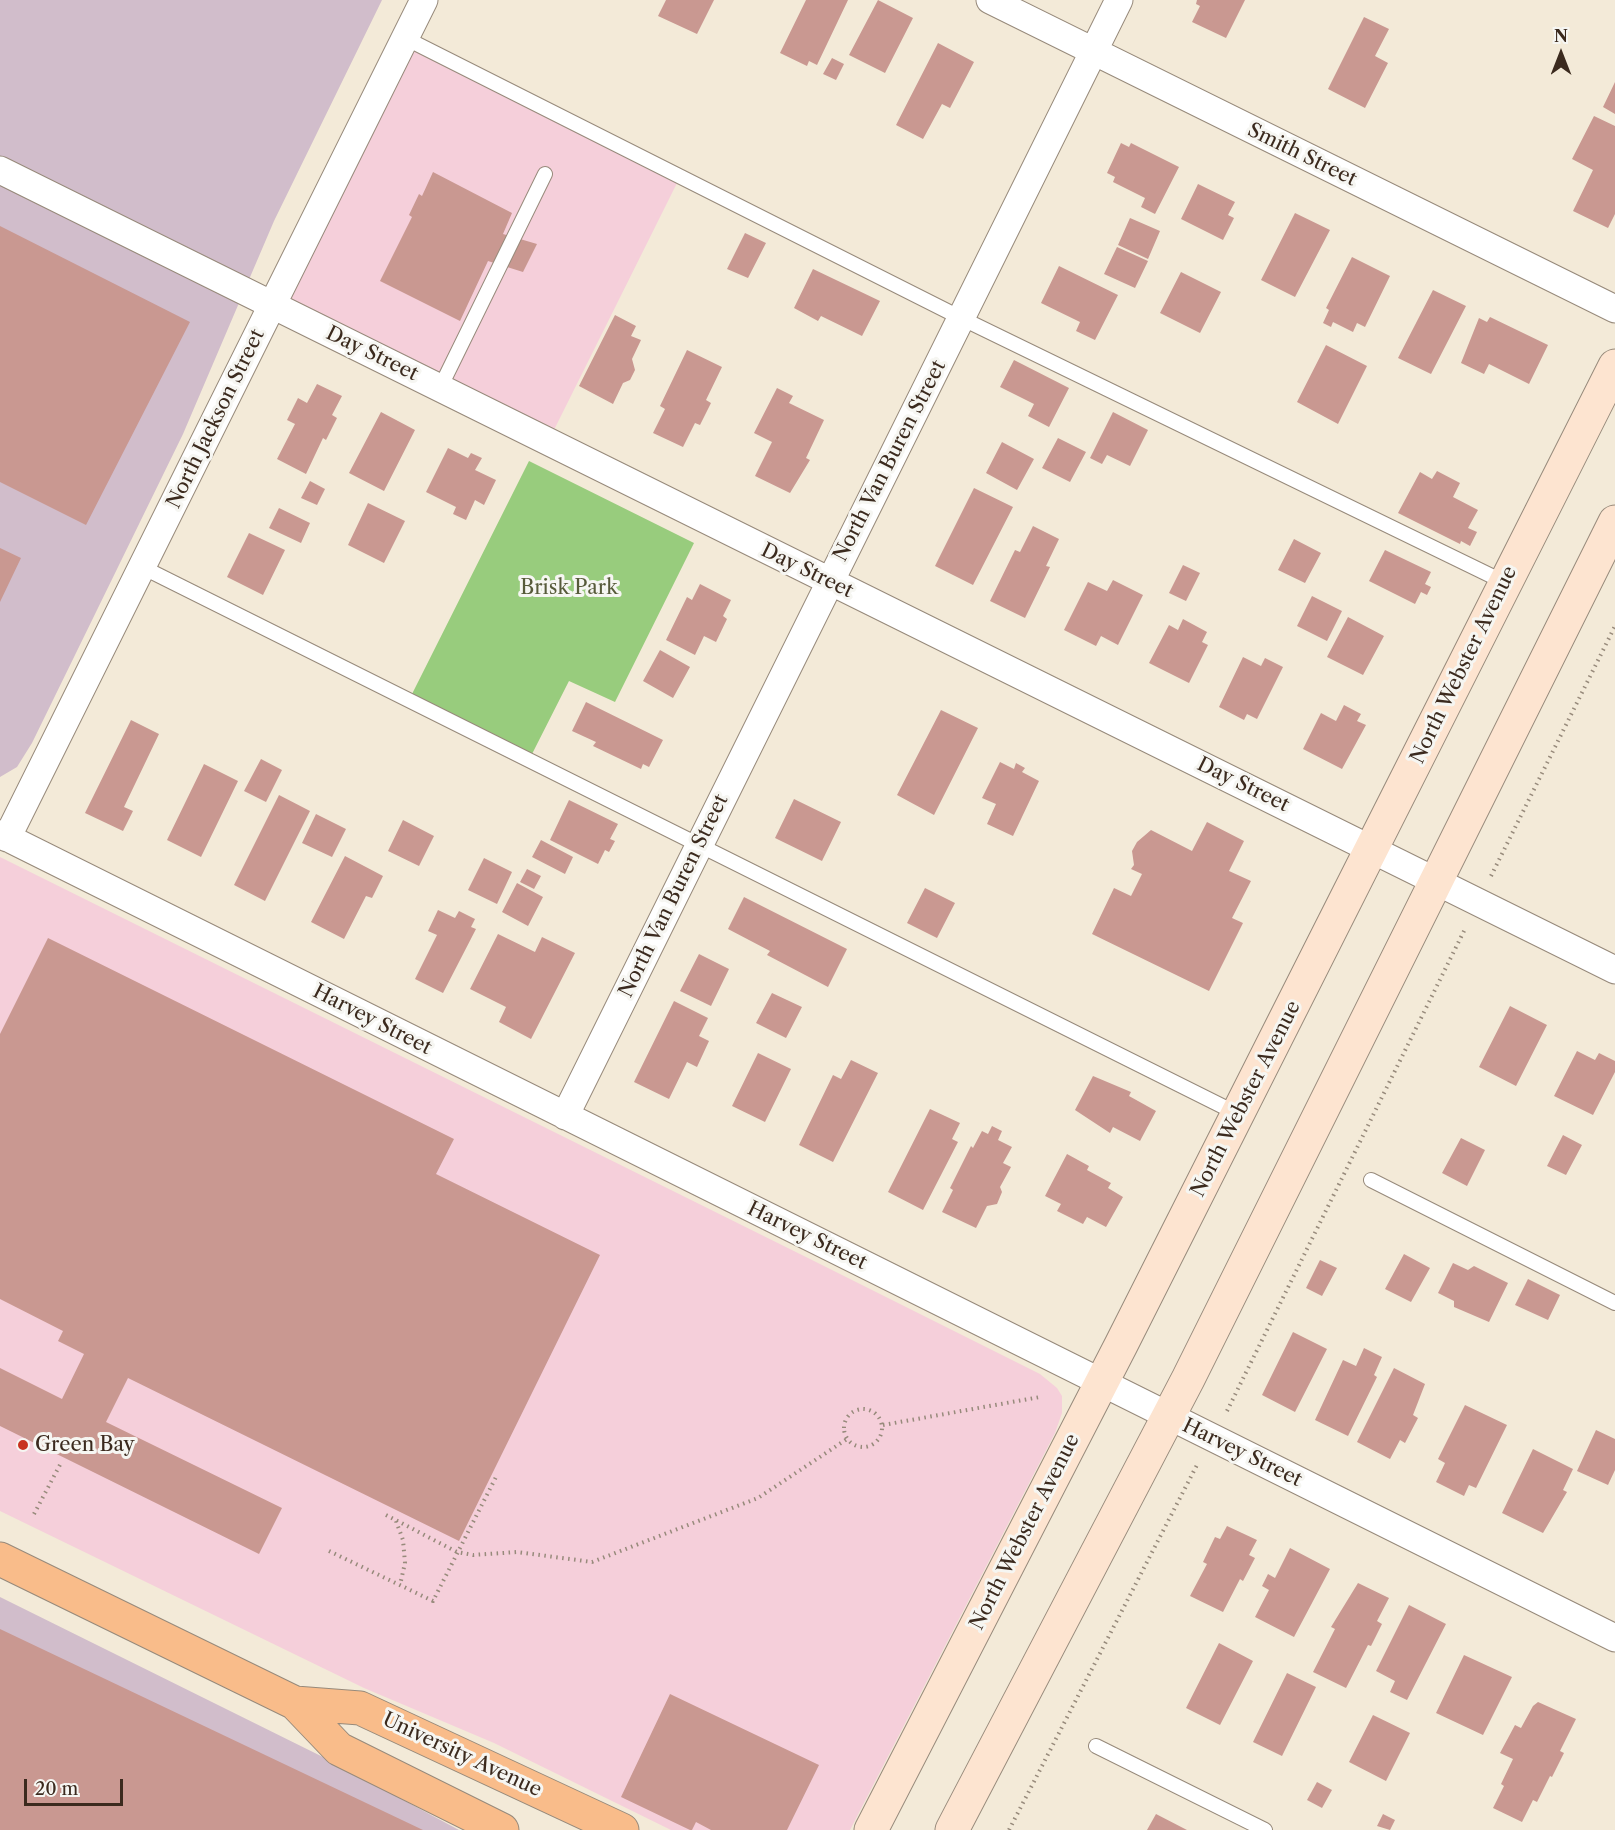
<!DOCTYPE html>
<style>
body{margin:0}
#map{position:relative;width:1615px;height:1830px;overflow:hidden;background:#f3ead8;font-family:"Libre Caslon Text",serif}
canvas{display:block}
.north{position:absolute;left:1531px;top:24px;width:60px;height:60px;-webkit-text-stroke:4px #f6f6f2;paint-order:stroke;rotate:0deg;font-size:16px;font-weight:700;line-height:24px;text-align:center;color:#3b2a1e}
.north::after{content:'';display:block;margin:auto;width:21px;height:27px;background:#3b2a1e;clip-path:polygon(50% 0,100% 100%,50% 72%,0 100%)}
.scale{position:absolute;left:24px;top:1779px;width:99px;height:27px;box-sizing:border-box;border:3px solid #3b2a1e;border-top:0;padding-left:8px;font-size:18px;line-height:21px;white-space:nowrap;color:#3b2a1e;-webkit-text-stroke:4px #f6f6f2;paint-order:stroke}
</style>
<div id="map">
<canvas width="1615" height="1830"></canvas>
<div class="north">N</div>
<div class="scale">20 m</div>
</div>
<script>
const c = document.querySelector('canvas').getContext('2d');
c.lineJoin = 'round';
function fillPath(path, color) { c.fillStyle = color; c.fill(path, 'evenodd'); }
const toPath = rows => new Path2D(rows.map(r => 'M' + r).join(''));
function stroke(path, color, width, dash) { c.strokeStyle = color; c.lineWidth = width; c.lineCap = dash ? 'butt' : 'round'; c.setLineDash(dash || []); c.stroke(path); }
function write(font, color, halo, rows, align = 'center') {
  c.font = font + ' "Libre Caslon Text",serif'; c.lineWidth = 6; c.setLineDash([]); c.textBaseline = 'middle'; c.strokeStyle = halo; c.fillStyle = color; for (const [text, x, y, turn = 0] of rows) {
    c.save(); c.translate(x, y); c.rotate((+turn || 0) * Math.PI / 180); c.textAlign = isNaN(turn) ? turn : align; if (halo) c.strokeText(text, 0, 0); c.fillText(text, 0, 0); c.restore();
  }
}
fillPath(toPath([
 [405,38,680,177,548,442,272,305],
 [0,857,810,1259,1040,1374,1057,1388,1062,1396,1062,1413,1055,1433,850,1830,671,1830,494,1743,364,1688,0,1511]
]), '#f5cfda');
fillPath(toPath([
 [0,0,382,0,274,221,183,434,32,743,17,767,0,777],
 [0,1597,329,1760,459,1830,0,1830]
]), '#d1bdcb');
fillPath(toPath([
 [529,461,694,543,615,702,569,681,531,756,411,696]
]), '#98cc7d');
fillPath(toPath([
 [666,0,714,0,697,34,658,16],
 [806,0,848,0,817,65,809,61,807,66,780,53],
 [878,0,913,18,885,73,849,55],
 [1197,0,1245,0,1226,38,1192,22,1200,6,1196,4],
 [1364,17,1389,29,1375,56,1388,63,1365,108,1328,89],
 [938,43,974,62,950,108,942,104,923,139,896,125],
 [832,58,844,64,836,80,823,74],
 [1615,82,1615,114,1603,107],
 [1594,116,1615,126,1615,214,1608,228,1573,211,1593,170,1572,159],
 [1121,143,1129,147,1131,143,1179,167,1155,214,1141,207,1145,198,1113,182,1115,177,1107,173],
 [433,172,512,213,503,234,537,244,523,272,488,261,460,321,380,281,412,217,409,215,419,194,422,196],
 [1198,184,1235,202,1228,215,1234,218,1223,240,1181,219],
 [1295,213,1330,230,1295,297,1261,280],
 [1130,218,1160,231,1148,259,1118,245],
 [0,226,190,322,86,525,0,482],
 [745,233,766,243,748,278,727,269],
 [1117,247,1148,261,1135,288,1104,274],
 [1352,257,1390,276,1365,327,1357,323,1353,332,1333,322,1331,327,1323,323,1329,310,1326,308],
 [1059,266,1118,295,1095,340,1076,331,1080,322,1041,303],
 [813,269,880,301,862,336,821,316,818,321,794,308],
 [1181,272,1221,292,1200,333,1160,313],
 [1433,290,1466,306,1431,374,1398,358],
 [615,315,636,326,631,336,641,340,632,359,635,370,630,380,623,383,613,404,579,386],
 [1490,317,1548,345,1529,384,1489,364,1484,374,1461,363,1479,318,1487,322],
 [1326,345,1367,366,1338,424,1297,402],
 [687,350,722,367,706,400,711,403,700,425,695,423,683,447,653,433,665,409,660,406],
 [1014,360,1069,388,1049,427,1028,416,1034,404,1000,387],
 [317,384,342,396,332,415,337,418,326,440,323,438,306,474,277,459,295,424,287,420,298,398,307,403],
 [777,388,793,396,789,403,824,420,806,458,810,460,790,493,755,476,772,442,754,433],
 [381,412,415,430,384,491,349,473],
 [1113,412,1148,430,1130,466,1107,455,1102,464,1090,458],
 [1058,438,1086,452,1070,482,1042,468],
 [1002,442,1034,459,1017,490,986,473],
 [448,448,468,458,471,453,482,458,475,470,496,480,484,505,475,500,466,520,453,514,456,507,426,492],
 [1437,471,1460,483,1453,497,1478,510,1468,528,1477,532,1470,546,1461,541,1460,544,1398,513,1420,472,1432,479],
 [310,481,325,489,317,505,301,498],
 [974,488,1013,507,973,585,935,566],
 [368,503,405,521,384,563,348,545],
 [279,508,310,523,301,543,269,528],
 [1033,526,1059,539,1046,566,1050,567,1025,618,990,601,1015,550,1020,552],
 [249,533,285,550,263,595,227,577],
 [1294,539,1321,553,1305,583,1278,570],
 [0,548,21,558,0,602],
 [1385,550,1431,572,1425,584,1431,587,1427,595,1421,592,1415,604,1369,581],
 [1183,565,1200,573,1186,601,1169,593],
 [1113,580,1143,595,1118,645,1101,636,1096,646,1064,630,1088,582,1107,591],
 [700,584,731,600,723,616,727,619,716,642,704,636,695,655,666,640,687,597,692,600],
 [1312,596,1342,611,1327,641,1297,626],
 [1348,617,1384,636,1363,675,1327,657],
 [1183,619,1207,632,1202,642,1208,645,1189,683,1149,663,1169,625,1178,630],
 [660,650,690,667,673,698,643,681],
 [1243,657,1261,666,1265,658,1283,667,1257,719,1247,714,1244,720,1219,707],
 [586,702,663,740,649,767,643,764,641,769,593,746,596,742,572,731],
 [1344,705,1361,714,1357,721,1366,725,1342,769,1303,749,1321,713,1336,721],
 [941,710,978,728,934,815,897,795],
 [131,720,159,734,124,807,133,811,123,831,85,813],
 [261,759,282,770,266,802,244,791],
 [1000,762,1014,769,1016,763,1025,768,1022,772,1039,781,1013,836,987,824,996,804,982,798],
 [204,764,238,781,201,857,167,840],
 [279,795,310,811,265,901,234,885],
 [794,799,841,822,822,861,775,838],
 [569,800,618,824,610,839,615,841,609,852,605,850,598,864,550,840],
 [316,814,346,829,332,857,302,843],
 [403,820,434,836,419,866,388,851],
 [1207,822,1244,841,1229,871,1251,881,1232,918,1243,923,1209,991,1092,934,1114,888,1131,896,1142,874,1131,869,1134,865,1132,851,1137,842,1151,830,1192,851],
 [541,840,573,857,565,874,532,857],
 [345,856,383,876,372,898,366,896,344,939,311,922],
 [484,858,512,872,497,904,468,890],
 [527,869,541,876,534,889,520,882],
 [517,883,543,897,528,926,502,912],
 [925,888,955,903,937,938,907,923],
 [744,897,847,949,828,987,767,955,770,951,728,929],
 [438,910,455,918,459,911,475,919,471,927,476,929,443,993,415,979,437,935,428,931],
 [498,934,535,952,542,937,575,953,531,1039,499,1022,506,1007,470,989],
 [48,938,454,1139,436,1174,600,1255,459,1541,128,1378,106,1422,282,1508,259,1554,0,1426,0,1368,62,1399,84,1354,58,1341,63,1331,0,1299,0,1034],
 [699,954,729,969,711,1006,680,991],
 [772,993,802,1007,786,1038,756,1023],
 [674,1001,708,1018,699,1036,709,1041,697,1067,687,1062,669,1099,634,1082],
 [1510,1006,1547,1025,1516,1086,1479,1067],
 [1577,1051,1595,1060,1599,1053,1615,1061,1615,1072,1593,1115,1554,1096],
 [758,1053,791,1069,765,1122,732,1106],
 [851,1060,878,1073,833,1162,799,1145,833,1075,841,1079],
 [1093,1076,1131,1092,1129,1096,1156,1111,1140,1141,1113,1127,1110,1133,1075,1110],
 [930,1109,960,1123,952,1139,958,1142,923,1210,888,1192],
 [992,1126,1002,1131,998,1140,1012,1147,1003,1163,1011,1167,1000,1187,1002,1192,997,1204,987,1206,976,1228,942,1212,953,1190,950,1188,971,1146,973,1148,982,1131,988,1134],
 [1563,1135,1582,1145,1566,1175,1547,1166],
 [1461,1138,1485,1150,1467,1186,1442,1173],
 [1067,1154,1089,1166,1087,1170,1111,1183,1108,1188,1123,1197,1106,1227,1087,1217,1083,1224,1057,1211,1061,1204,1045,1196],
 [1404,1254,1430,1268,1411,1302,1385,1289],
 [1320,1260,1337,1268,1322,1296,1306,1288],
 [1453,1263,1468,1270,1474,1266,1508,1283,1489,1322,1454,1307,1454,1301,1438,1293],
 [1528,1279,1560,1295,1548,1320,1515,1305],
 [1293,1332,1327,1349,1295,1412,1262,1395],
 [1364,1348,1382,1357,1374,1375,1377,1377,1348,1436,1315,1420,1343,1360,1356,1366],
 [1394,1368,1425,1384,1413,1415,1418,1418,1405,1443,1400,1440,1390,1459,1357,1442],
 [1465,1405,1507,1425,1476,1488,1469,1485,1464,1496,1436,1482,1445,1463,1438,1459],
 [1596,1430,1615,1439,1615,1470,1608,1485,1577,1471],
 [1533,1449,1573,1469,1563,1490,1567,1492,1543,1533,1502,1513],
 [1227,1526,1257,1540,1249,1555,1255,1558,1243,1581,1240,1579,1223,1612,1190,1596,1207,1564,1203,1562,1215,1537,1220,1539],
 [1290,1548,1330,1569,1294,1637,1255,1617,1269,1590,1262,1586,1268,1574,1275,1578],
 [1358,1583,1389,1598,1377,1621,1382,1624,1371,1646,1368,1645,1346,1688,1313,1672,1335,1629,1331,1627],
 [1409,1605,1446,1624,1407,1700,1390,1692,1395,1681,1376,1671],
 [0,1629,423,1830,0,1830],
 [1219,1643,1253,1661,1220,1725,1186,1708],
 [1464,1655,1512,1677,1483,1735,1436,1713],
 [1287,1673,1316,1687,1282,1756,1253,1742],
 [670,1694,819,1765,787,1830,711,1830,696,1822,692,1830,690,1830,621,1797],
 [1538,1702,1576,1719,1560,1751,1564,1753,1552,1777,1550,1776,1537,1802,1533,1800,1522,1822,1493,1808,1504,1786,1501,1784,1513,1759,1500,1753,1515,1725,1521,1728,1533,1706],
 [1373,1715,1410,1733,1386,1781,1349,1762],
 [1317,1782,1332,1790,1322,1808,1307,1800],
 [1156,1814,1187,1830,1147,1830],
 [1383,1814,1395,1820,1390,1830,1377,1826]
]), '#c99891');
const service = toPath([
 [405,38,961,318,1504,582],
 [440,388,545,174],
 [142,567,1238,1114],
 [1371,1180,1615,1303],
 [1096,1746,1265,1830]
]);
const minor = toPath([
 [990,0,1615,309],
 [0,170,1615,970],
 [0,834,1615,1638],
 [7,838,424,0],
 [565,1116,1119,0]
]);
const secondary = toPath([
 [871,1830,1121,1345,1615,366],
 [952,1830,1188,1379,1615,522]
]);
const primary = toPath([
 [0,1559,295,1703,339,1749,502,1830],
 [295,1703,360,1708,622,1830]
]);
stroke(service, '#978a7b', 16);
stroke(minor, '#978a7b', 29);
stroke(secondary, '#978a7b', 35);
stroke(primary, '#978a7b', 35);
stroke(toPath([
 [1491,876,1615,626],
 '844 1428a19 19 0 1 1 38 0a19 19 0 1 1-38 0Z',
 [1227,1411,1465,929],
 [883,1425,1040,1397],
 [34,1514,62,1461],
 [386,1515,457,1552,473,1555,517,1552,592,1562,758,1498,847,1439],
 [396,1521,403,1540,405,1563,400,1585],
 [329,1551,433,1601,496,1477],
 [1009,1830,1198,1463]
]), '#978a7b', 4, [1.5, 4.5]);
stroke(service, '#fff', 14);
stroke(minor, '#fff', 27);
stroke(secondary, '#fde4d0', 33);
stroke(primary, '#f9bc8a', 33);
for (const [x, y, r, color] of [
 [23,1445,6,"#c8321e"]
]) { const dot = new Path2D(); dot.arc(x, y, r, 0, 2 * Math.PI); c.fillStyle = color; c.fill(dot); stroke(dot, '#f6f6f2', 2); }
write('20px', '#3b2a1e', '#f6f6f2', [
 ["Smith Street",1302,155,26],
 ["Day Street",372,354,26],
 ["North Jackson Street",216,419,-64],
 ["North Van Buren Street",890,461,-63],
 ["Day Street",807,571,26],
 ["North Webster Avenue",1464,665,-64],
 ["Day Street",1243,785,26],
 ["North Van Buren Street",674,896,-64],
 ["Harvey Street",372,1020,27],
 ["North Webster Avenue",1246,1099,-63],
 ["Harvey Street",807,1236,26],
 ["Harvey Street",1242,1453,26],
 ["North Webster Avenue",1025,1532,-63],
 ["University Avenue",462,1755,25]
]);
write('20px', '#575b3a', '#f6f6f2', [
 ["Brisk Park",569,588]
]);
write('20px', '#3b2a1e', '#f6f6f2', [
 ["Green Bay",35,1445]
], 'left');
</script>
